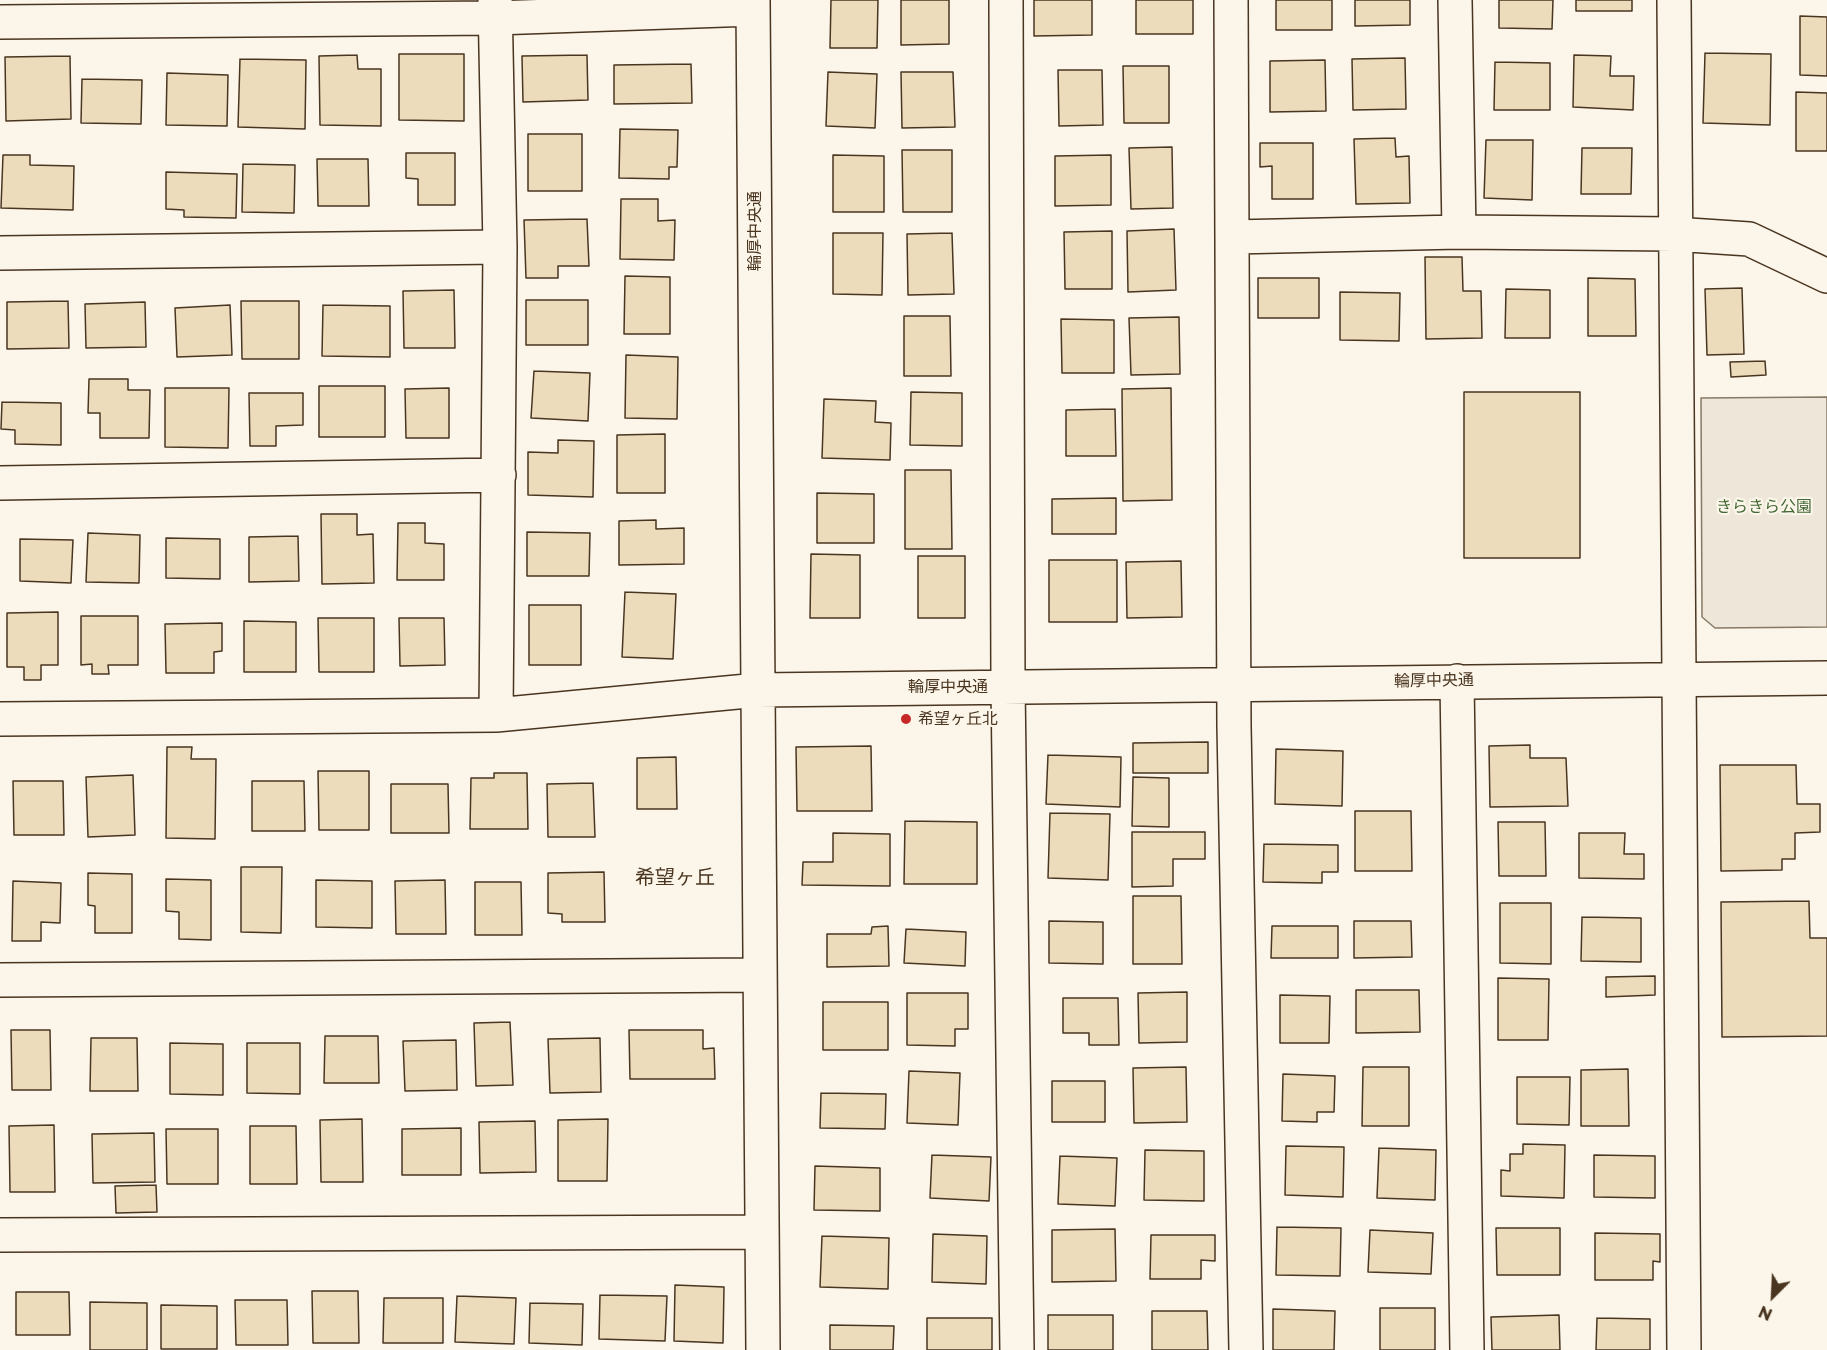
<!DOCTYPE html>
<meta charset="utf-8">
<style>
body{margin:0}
#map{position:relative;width:1827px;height:1350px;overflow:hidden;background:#fbf6e9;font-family:Montserrat,sans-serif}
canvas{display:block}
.north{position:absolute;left:1743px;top:1266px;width:60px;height:60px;-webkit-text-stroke:4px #fbf6e9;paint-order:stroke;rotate:204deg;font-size:16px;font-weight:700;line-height:24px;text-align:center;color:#4a3520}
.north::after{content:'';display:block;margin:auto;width:21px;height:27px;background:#4a3520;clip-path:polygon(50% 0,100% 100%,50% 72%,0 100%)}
</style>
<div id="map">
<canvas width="1827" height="1350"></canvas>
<div class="north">N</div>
</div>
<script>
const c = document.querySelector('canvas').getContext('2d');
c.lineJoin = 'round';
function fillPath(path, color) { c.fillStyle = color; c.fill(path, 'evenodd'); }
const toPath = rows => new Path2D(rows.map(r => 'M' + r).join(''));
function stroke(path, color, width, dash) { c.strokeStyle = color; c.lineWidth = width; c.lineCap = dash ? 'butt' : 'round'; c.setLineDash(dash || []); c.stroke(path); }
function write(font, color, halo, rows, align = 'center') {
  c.font = font + ' Montserrat,"Noto Sans JP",sans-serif'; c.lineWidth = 4.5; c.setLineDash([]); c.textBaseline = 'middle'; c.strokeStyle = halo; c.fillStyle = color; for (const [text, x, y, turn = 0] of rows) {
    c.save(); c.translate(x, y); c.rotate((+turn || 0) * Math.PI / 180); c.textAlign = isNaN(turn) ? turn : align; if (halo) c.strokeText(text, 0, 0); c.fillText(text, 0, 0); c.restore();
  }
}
const green = toPath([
 [1827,397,1827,627,1715,628,1702,617,1701,398,1827,397]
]);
fillPath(green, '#ede6d9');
stroke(green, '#887966', 1.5);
const building = toPath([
 [831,0,878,0,877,48,830,48,831,0],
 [901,0,949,0,949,44,901,45,901,0],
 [1034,0,1092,0,1092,35,1034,36,1034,0],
 [1136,0,1193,0,1193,34,1136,34,1136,0],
 [1276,0,1332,0,1332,30,1276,30,1276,0],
 [1355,0,1410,0,1410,25,1355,26,1355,0],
 [1499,0,1553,0,1552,29,1499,28,1499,0],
 [1576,0,1632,0,1632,11,1576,11,1576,0],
 [1800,16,1827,17,1827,76,1800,75,1800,16],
 [1705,53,1771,54,1770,125,1703,123,1705,53],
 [399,54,464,54,464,121,399,120,399,54],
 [357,55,358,69,381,69,381,126,320,125,319,56,357,55],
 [587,55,588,100,523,102,522,56,587,55],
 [1574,55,1611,56,1610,76,1634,76,1633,110,1573,107,1574,55],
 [70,56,71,119,6,121,5,57,70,56],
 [1405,58,1406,109,1353,110,1352,59,1405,58],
 [240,59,306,60,305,129,238,127,240,59],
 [1325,60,1326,111,1270,112,1270,61,1325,60],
 [1495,62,1550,63,1550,110,1494,110,1495,62],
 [691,64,692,103,614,104,614,65,691,64],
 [1123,66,1169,66,1169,123,1124,123,1123,66],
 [1058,70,1102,70,1103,125,1059,126,1058,70],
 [828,72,877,74,875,128,826,126,828,72],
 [901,72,953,72,955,127,902,128,901,72],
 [167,73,228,75,227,126,166,125,167,73],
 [82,79,142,80,141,124,81,123,82,79],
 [1796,92,1827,93,1827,151,1796,151,1796,92],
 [620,129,678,130,677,167,669,167,669,179,619,178,620,129],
 [528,134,582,134,582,191,528,191,528,134],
 [1395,138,1396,157,1409,156,1410,203,1356,204,1354,139,1395,138],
 [1486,140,1533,140,1532,200,1484,198,1486,140],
 [1260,143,1313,143,1313,199,1272,199,1272,166,1260,167,1260,143],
 [1172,147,1173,208,1131,209,1129,148,1172,147],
 [1582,148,1632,148,1631,194,1581,194,1582,148],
 [902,150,952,150,952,212,903,212,902,150],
 [406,153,455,153,455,205,418,205,418,179,406,178,406,153],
 [3,155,30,155,30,165,74,166,73,210,1,208,3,155],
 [833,155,884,156,884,212,833,212,833,155],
 [1111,155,1111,205,1055,206,1055,156,1111,155],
 [317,159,368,159,369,206,318,206,317,159],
 [243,164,295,165,294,213,242,212,243,164],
 [166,172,237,174,236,218,184,217,184,210,166,209,166,172],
 [621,199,658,199,658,221,675,220,674,260,620,259,621,199],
 [587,219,589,266,558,266,558,278,526,278,524,220,587,219],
 [1174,229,1176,290,1128,292,1127,231,1174,229],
 [1112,231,1112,289,1065,289,1064,232,1112,231],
 [833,233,883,233,882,295,833,294,833,233],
 [952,233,954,294,908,295,907,234,952,233],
 [1425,257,1462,257,1463,291,1481,291,1482,338,1426,339,1425,257],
 [625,276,670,277,670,334,624,334,625,276],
 [1258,278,1319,278,1319,318,1258,318,1258,278],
 [1588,278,1635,279,1636,336,1588,336,1588,278],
 [1742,288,1744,354,1707,355,1705,289,1742,288],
 [1506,289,1550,290,1550,338,1505,338,1506,289],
 [454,290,455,348,404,348,403,291,454,290],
 [1340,292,1400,293,1399,341,1340,340,1340,292],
 [526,300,588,300,588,345,526,345,526,300],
 [68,301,69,348,7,349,7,302,68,301],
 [241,301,299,301,299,359,242,359,241,301],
 [145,302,146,347,86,348,85,304,145,302],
 [230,305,232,355,177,357,175,308,230,305],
 [323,305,390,306,390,357,322,356,323,305],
 [904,316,950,316,951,376,904,376,904,316],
 [1179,317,1180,374,1131,375,1129,318,1179,317],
 [1061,319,1114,320,1114,373,1062,373,1061,319],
 [626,355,678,357,677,419,625,418,626,355],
 [1765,361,1766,375,1731,377,1730,362,1765,361],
 [534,371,590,373,588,421,531,418,534,371],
 [89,379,128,379,128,390,150,390,149,438,100,438,100,413,88,413,89,379],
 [319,386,385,386,385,437,319,437,319,386],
 [165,388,229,388,228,448,165,447,165,388],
 [449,388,449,438,406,438,405,389,449,388],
 [1171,388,1172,500,1123,501,1122,389,1171,388],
 [911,392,962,393,962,446,910,445,911,392],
 [1464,392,1580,392,1580,558,1464,558,1464,392],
 [249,393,303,393,303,425,276,426,276,446,250,446,249,393],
 [824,399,876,401,875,422,891,423,890,460,822,458,824,399],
 [2,402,61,403,61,445,15,444,15,430,1,429,2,402],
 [1115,409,1116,456,1066,456,1066,410,1115,409],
 [665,434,665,493,617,493,617,435,665,434],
 [558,440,594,441,593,497,528,495,528,452,558,453,558,440],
 [905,470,951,470,952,549,905,549,905,470],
 [817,493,874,494,874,543,817,543,817,493],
 [1116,498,1116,534,1052,534,1052,499,1116,498],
 [321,514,357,514,357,535,373,534,374,583,322,584,321,514],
 [656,520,656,529,684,528,684,564,619,565,619,521,656,520],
 [398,523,425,523,425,543,444,544,444,580,397,580,398,523],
 [527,532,590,533,589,576,527,576,527,532],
 [88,533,140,535,139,583,86,582,88,533],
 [298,536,299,581,249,582,249,537,298,536],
 [166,538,220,539,220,579,166,578,166,538],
 [20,539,73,540,71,583,20,581,20,539],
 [811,554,860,555,860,618,810,618,811,554],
 [918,556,965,556,965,618,918,618,918,556],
 [1049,560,1117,560,1117,622,1049,622,1049,560],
 [1181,561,1182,617,1127,618,1126,562,1181,561],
 [625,592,676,594,673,659,622,657,625,592],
 [529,605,581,605,581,665,529,665,529,605],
 [58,612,58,665,41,665,41,680,24,680,24,667,7,667,7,613,58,612],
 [81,616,138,616,138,665,108,665,109,674,92,674,92,664,81,665,81,616],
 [318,618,374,618,374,672,319,672,318,618],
 [399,618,444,618,445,665,400,666,399,618],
 [244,621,296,622,296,672,244,672,244,621],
 [222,623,222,651,214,652,214,673,166,673,165,624,222,623],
 [1208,742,1208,773,1133,773,1133,743,1208,742],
 [1530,745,1530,758,1566,758,1568,806,1490,807,1489,746,1530,745],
 [871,746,872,811,797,811,796,747,871,746],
 [167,747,192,747,191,759,216,759,215,839,166,838,167,747],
 [1276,749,1343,751,1342,806,1275,804,1276,749],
 [1048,755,1121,757,1120,807,1046,804,1048,755],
 [676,757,677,809,637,809,637,758,676,757],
 [1720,765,1796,765,1797,804,1820,804,1820,832,1795,833,1795,859,1782,859,1782,870,1721,871,1720,765],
 [318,771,369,771,369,830,319,830,318,771],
 [494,773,527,773,528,829,470,829,471,778,494,778,494,773],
 [133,775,135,835,88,837,86,777,133,775],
 [1133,777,1169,778,1169,827,1132,826,1133,777],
 [13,781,63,781,64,835,14,835,13,781],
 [252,781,304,781,305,831,252,831,252,781],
 [593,783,595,837,548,837,547,784,593,783],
 [391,784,448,784,449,833,391,833,391,784],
 [1355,811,1411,811,1412,871,1355,871,1355,811],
 [1050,813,1110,814,1108,880,1048,878,1050,813],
 [905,821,977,822,977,884,904,884,905,821],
 [1498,822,1545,822,1546,876,1499,876,1498,822],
 [1132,832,1205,832,1205,859,1173,859,1173,886,1132,887,1132,832],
 [833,833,890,834,890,886,802,885,803,862,833,862,833,833],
 [1579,833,1625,833,1624,854,1644,854,1644,879,1579,878,1579,833],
 [1264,844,1338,845,1338,872,1322,872,1322,883,1263,882,1264,844],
 [241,867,282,867,281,933,241,932,241,867],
 [604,872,605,922,562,922,562,914,548,913,548,873,604,872],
 [88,873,132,874,132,933,95,933,95,906,88,905,88,873],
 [166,879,211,880,211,940,179,939,179,912,166,911,166,879],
 [316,880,372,881,372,928,316,927,316,880],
 [445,880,446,934,396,934,395,881,445,880],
 [13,881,61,883,60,923,41,922,41,941,12,941,13,881],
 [475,882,521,882,522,935,475,935,475,882],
 [1133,896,1181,896,1182,964,1133,964,1133,896],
 [1809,901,1810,938,1827,938,1827,1036,1722,1037,1721,902,1809,901],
 [1500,903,1551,903,1551,964,1500,963,1500,903],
 [1582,917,1641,918,1641,962,1581,961,1582,917],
 [1049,921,1103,922,1103,964,1049,963,1049,921],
 [1354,921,1411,921,1412,957,1354,958,1354,921],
 [888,926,889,966,827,967,827,934,871,934,872,927,888,926],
 [1272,926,1338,926,1338,958,1271,958,1272,926],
 [906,929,966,932,965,966,904,963,906,929],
 [1655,976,1655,995,1606,997,1606,977,1655,976],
 [1498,978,1549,979,1548,1040,1498,1040,1498,978],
 [1356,990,1419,990,1420,1032,1356,1033,1356,990],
 [1187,992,1187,1042,1139,1043,1138,993,1187,992],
 [907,993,968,993,968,1029,955,1029,955,1046,907,1045,907,993],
 [1280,995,1330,996,1329,1043,1280,1043,1280,995],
 [1063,998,1118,998,1119,1045,1089,1045,1089,1033,1063,1033,1063,998],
 [823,1002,888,1002,888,1050,823,1050,823,1002],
 [510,1022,513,1085,476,1086,474,1023,510,1022],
 [11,1030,50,1030,51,1090,12,1090,11,1030],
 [629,1030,703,1030,703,1049,714,1048,715,1079,630,1079,629,1030],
 [325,1036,378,1036,379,1083,324,1083,325,1036],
 [91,1038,137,1038,138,1091,90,1091,91,1038],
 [600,1038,601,1092,550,1093,548,1039,600,1038],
 [456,1040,457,1090,405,1091,403,1041,456,1040],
 [170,1043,223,1044,223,1095,170,1094,170,1043],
 [247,1043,300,1043,300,1094,247,1093,247,1043],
 [1186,1067,1187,1122,1134,1123,1133,1068,1186,1067],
 [1363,1067,1409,1067,1409,1126,1362,1126,1363,1067],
 [1628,1069,1629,1126,1581,1126,1581,1070,1628,1069],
 [909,1071,960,1073,958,1125,907,1123,909,1071],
 [1283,1074,1335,1076,1334,1112,1317,1112,1317,1122,1282,1121,1283,1074],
 [1517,1077,1570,1077,1569,1125,1517,1124,1517,1077],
 [1052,1081,1105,1081,1105,1122,1052,1122,1052,1081],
 [821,1093,886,1094,885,1129,820,1128,821,1093],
 [362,1119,363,1182,321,1182,320,1120,362,1119],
 [608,1119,607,1181,558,1181,558,1120,608,1119],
 [535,1121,536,1172,480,1173,479,1122,535,1121],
 [54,1125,55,1192,10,1192,9,1126,54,1125],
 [250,1126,296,1126,297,1184,250,1184,250,1126],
 [461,1128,461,1175,402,1175,402,1129,461,1128],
 [166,1129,218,1129,218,1184,167,1184,166,1129],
 [154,1133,155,1182,93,1183,92,1134,154,1133],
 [1523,1144,1565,1145,1564,1198,1501,1196,1501,1170,1510,1171,1510,1154,1523,1154,1523,1144],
 [1286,1146,1344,1147,1343,1197,1285,1195,1286,1146],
 [1379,1148,1436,1150,1435,1200,1377,1198,1379,1148],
 [1145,1150,1204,1151,1204,1201,1144,1200,1145,1150],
 [932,1155,991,1157,989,1201,930,1198,932,1155],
 [1594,1155,1655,1156,1655,1198,1594,1197,1594,1155],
 [1060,1156,1117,1158,1115,1206,1058,1204,1060,1156],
 [815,1166,880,1168,880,1211,814,1210,815,1166],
 [156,1185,157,1212,116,1213,115,1186,156,1185],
 [1277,1227,1341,1228,1340,1276,1276,1275,1277,1227],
 [1496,1228,1560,1228,1560,1275,1497,1275,1496,1228],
 [1115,1229,1116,1281,1052,1282,1052,1230,1115,1229],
 [1370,1230,1433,1233,1431,1274,1368,1272,1370,1230],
 [1595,1233,1660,1234,1660,1262,1653,1261,1653,1280,1595,1280,1595,1233],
 [933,1234,987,1236,986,1284,932,1282,933,1234],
 [1151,1235,1215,1235,1215,1261,1201,1260,1201,1279,1150,1279,1151,1235],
 [822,1236,889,1238,888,1289,820,1287,822,1236],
 [675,1285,724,1287,723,1343,674,1341,675,1285],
 [312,1291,358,1291,359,1343,313,1343,312,1291],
 [16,1292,69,1292,70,1335,16,1335,16,1292],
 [600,1295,667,1296,665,1341,599,1339,600,1295],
 [457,1296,516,1298,514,1344,455,1342,457,1296],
 [384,1298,443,1298,443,1343,383,1343,384,1298],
 [235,1300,287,1300,288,1345,236,1345,235,1300],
 [90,1302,147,1303,147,1350,90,1350,90,1302],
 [530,1303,583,1304,582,1345,529,1343,530,1303],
 [161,1305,217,1306,217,1349,161,1349,161,1305],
 [1380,1308,1435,1308,1435,1350,1380,1350,1380,1308],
 [1273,1309,1335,1311,1334,1350,1273,1350,1273,1309],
 [1152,1311,1207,1311,1208,1350,1152,1350,1152,1311],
 [1048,1315,1113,1315,1113,1350,1048,1350,1048,1315],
 [1559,1315,1560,1350,1492,1350,1491,1317,1559,1315],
 [927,1318,992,1318,992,1350,927,1350,927,1318],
 [1597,1318,1650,1319,1650,1350,1596,1350,1597,1318],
 [830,1325,894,1326,893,1350,830,1350,830,1325]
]);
fillPath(building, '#ecdcbc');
stroke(building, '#4a3520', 1.5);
const minor = toPath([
 [495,0,500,247,496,715],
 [753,0,758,690,1827,678],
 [1006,0,1008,686,1017,1350],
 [1231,0,1234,726,1246,1350],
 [1455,0,1459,232],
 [1674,0,1684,1350],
 [0,22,495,18,753,9],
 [1233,237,1459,232,1674,234,1749,239,1827,276],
 [0,253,500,247],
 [0,483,499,475],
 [1457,681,1467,1350],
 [0,719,496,715,758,690,763,1350],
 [0,980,760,975],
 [0,1235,762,1232]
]);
stroke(minor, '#4a3520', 36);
stroke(minor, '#fbf6e9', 33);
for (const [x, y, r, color] of [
 [906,719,6,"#c62828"]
]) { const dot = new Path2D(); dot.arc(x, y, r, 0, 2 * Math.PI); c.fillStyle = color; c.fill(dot); stroke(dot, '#fbf6e9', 2); }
write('16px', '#4a3520', '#fbf6e9', [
 ["輪厚中央通",755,231,-90],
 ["輪厚中央通",1434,681,-1],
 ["輪厚中央通",948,687]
]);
write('16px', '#436837', '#fbf6e9', [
 ["きらきら公園",1764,507]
]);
write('16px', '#4a3520', '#fbf6e9', [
 ["希望ヶ丘北",918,719]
], 'left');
write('20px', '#4a3520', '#fbf6e9', [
 ["希望ヶ丘",675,878]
]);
</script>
